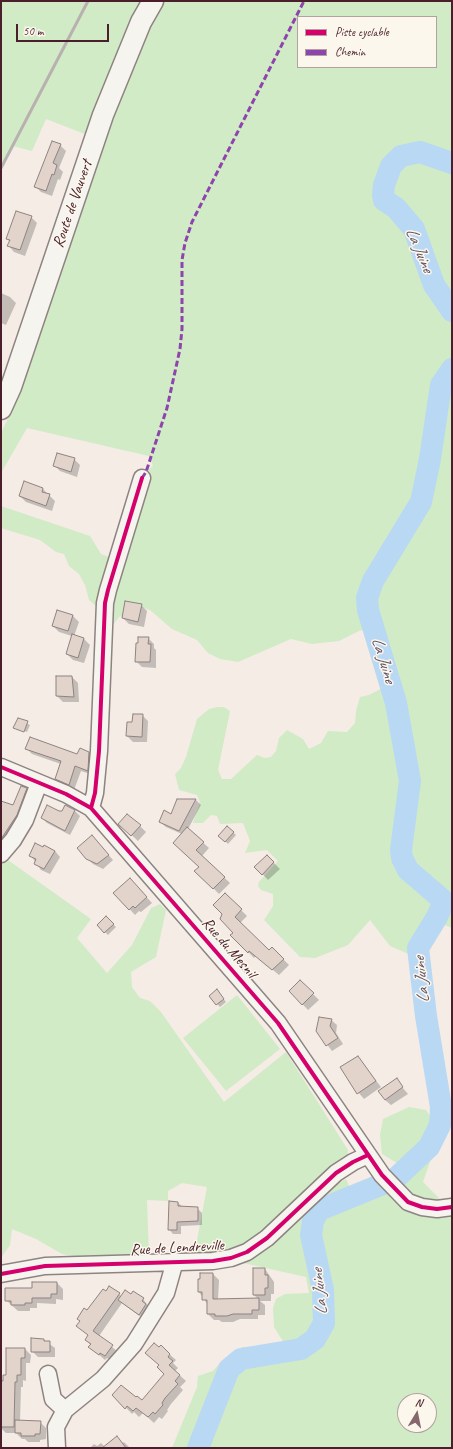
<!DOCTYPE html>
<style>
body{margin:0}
#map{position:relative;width:453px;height:1449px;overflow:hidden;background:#f4ece5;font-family:Caveat,sans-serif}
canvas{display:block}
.frame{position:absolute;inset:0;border:2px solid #4a1f2b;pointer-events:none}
.legend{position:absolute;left:297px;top:16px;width:140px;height:52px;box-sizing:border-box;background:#fbf7ec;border:1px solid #b4a19f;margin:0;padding:5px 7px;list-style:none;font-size:12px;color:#4a1f2b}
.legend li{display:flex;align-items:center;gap:8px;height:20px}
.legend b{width:20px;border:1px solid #b4a19f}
.north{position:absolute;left:397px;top:1393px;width:40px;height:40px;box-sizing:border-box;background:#fbf7ec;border:1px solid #b4a19f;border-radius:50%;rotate:10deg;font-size:11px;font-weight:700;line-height:16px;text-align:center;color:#4a1f2b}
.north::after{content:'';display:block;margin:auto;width:14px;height:18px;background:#86676c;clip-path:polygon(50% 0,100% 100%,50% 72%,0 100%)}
.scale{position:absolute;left:16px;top:24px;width:93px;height:18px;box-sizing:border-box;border:2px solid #4a1f2b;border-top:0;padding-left:5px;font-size:12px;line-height:14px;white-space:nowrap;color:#4a1f2b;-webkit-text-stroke:3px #fbf7ec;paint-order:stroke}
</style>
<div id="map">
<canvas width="453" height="1449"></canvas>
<div class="frame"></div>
<ul class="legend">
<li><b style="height:5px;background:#d6006c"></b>Piste cyclable</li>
<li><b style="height:5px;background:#8e44ad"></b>Chemin</li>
</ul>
<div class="north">N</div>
<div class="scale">50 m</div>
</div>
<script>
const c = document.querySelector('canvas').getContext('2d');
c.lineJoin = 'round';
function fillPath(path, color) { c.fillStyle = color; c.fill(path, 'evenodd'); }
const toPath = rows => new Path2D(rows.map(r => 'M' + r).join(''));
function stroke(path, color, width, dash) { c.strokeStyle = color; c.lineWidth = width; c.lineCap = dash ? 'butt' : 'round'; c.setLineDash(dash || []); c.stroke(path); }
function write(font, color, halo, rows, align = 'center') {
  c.font = font + ' Caveat,sans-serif'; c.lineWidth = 3; c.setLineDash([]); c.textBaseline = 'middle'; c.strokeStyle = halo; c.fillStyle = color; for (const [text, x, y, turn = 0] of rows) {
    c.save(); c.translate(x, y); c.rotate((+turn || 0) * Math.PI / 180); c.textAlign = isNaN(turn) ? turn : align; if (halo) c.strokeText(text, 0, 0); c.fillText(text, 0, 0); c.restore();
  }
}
fillPath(toPath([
 [1,1,452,1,452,928,440,923,437,934,427,950,411,955,390,946,370,920,348,945,315,958,300,957,264,920,273,906,273,894,261,890,258,886,259,882,278,861,267,850,245,853,250,841,243,823,220,824,217,816,211,815,203,823,193,823,200,802,197,795,179,790,175,774,181,768,186,757,197,719,209,709,217,707,224,707,230,711,218,770,222,779,231,779,257,755,265,758,271,757,276,751,279,738,287,730,303,739,309,749,321,743,328,731,347,732,355,723,356,711,360,697,369,695,394,682,395,661,383,642,361,630,339,641,312,644,291,639,238,662,220,659,208,653,197,640,172,629,150,610,140,607,119,617,113,625,104,623,102,612,89,600,85,585,79,574,69,566,64,554,56,552,40,540,1,528,1,506,90,536,101,554,109,557,119,552,144,473,153,466,149,456,27,428,1,473,1,433,18,398,103,141,46,119,32,151,13,146,1,169],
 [298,17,436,17,436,67,298,67],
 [5,858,91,919,77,938,107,973,132,945,151,908,160,904,166,910,156,957,131,972,132,987,140,998,150,1001,161,1012,224,1102,286,1052,348,1150,347,1160,318,1196,346,1179,355,1200,380,1188,382,1194,406,1179,397,1163,382,1154,380,1135,383,1119,409,1107,426,1110,440,1132,423,1182,452,1211,452,1448,172,1448,197,1387,198,1376,213,1371,219,1364,242,1347,286,1346,274,1327,273,1308,276,1299,285,1294,309,1293,306,1277,239,1262,194,1256,207,1187,182,1183,168,1191,168,1201,147,1200,149,1257,77,1257,62,1254,36,1239,12,1229,10,1245,1,1258,1,860],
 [405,1401,429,1401,429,1425,405,1425],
 [237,995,280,1049,226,1091,183,1038]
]), '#d1ebc6');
fillPath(toPath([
 [60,145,66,151,59,168,63,172,60,180,58,179,52,196,41,192,35,186],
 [31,217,37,223,25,256,14,252,9,246,10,242,7,239],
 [1,293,10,297,16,303,6,325,1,323],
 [74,459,80,465,77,477,60,471,54,465],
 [43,489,55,501,52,511,26,502,20,496],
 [141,605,147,611,144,627,129,624,123,618],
 [58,611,73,616,79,622,74,636,84,639,90,645,84,663,73,660,67,654,72,636,59,632,53,626],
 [148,638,154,644,154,648,156,650,156,668,142,667,136,661],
 [72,677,78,683,79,702,63,702,57,696],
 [142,715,148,721,147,742,133,742,127,736],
 [18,719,30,725,27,732,15,727],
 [26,748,78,755,89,753,94,758,93,775,81,771,74,790,62,784,56,779,61,764,32,754],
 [26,789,31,794,1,847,1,802,14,806],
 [178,800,196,800,201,805,188,829,209,848,202,856,230,883,219,894,196,871,200,867,182,834,166,827,160,822,172,815],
 [75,811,80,816,70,835,47,823,42,818,59,812],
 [120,824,140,826,146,832,138,841],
 [227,827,236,835,228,844,220,836],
 [92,836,113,860,103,869,93,864,87,858],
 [44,846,55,851,60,857,50,874,41,870,31,856],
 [267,856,280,869,268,880,256,867],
 [135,885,152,903,141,912,139,911,135,915,115,893],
 [225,894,247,916,240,923,269,952,272,948,289,965,279,975,256,956,254,958,232,935,234,933],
 [106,917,116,927,108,935,98,925],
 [300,981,319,1000,308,1010,290,991],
 [219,993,226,1002,220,1007,210,996],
 [331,1020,337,1025,336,1033,343,1044,332,1051,317,1031],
 [358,1057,381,1087,364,1099,353,1086],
 [396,1080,408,1094,391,1105,385,1100],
 [170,1202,178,1203,183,1207,197,1208,202,1213,202,1225,181,1226,181,1234,173,1234,169,1229],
 [265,1269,274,1282,274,1294,271,1294,271,1301,260,1301,265,1305,265,1315,258,1315,258,1319,240,1319,233,1322,222,1322,219,1320,214,1320,208,1314,208,1305,199,1292,213,1274,219,1280,218,1300,258,1299,254,1295],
 [57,1283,63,1289,63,1300,56,1299,56,1304,37,1303,37,1308,30,1308,30,1311,18,1311,6,1300,33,1289],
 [119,1294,122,1297,131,1295,143,1299,152,1311,145,1320,122,1303,99,1336,118,1352,112,1361,107,1358,105,1360,90,1347,91,1345,86,1340,89,1336,77,1326,87,1312],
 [44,1340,55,1348,55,1357,38,1357,32,1351],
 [161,1347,176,1360,173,1363,178,1368,175,1371,186,1381,180,1387,183,1390,171,1404,167,1410,168,1411,162,1419,159,1417,154,1423,143,1413,139,1417,134,1412,132,1414,114,1395,142,1401,165,1374,160,1365],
 [25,1349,31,1355,30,1363,26,1363,26,1381,23,1380,23,1387,21,1387,20,1421,40,1422,46,1428,46,1439,40,1440,40,1442,28,1442,25,1439,22,1439,16,1433,6,1433,1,1428,1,1382,4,1382],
 [117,1438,123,1443,124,1442,130,1448,111,1448],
 [101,1443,106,1448,90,1448,94,1444,97,1446]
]), '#0003');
stroke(toPath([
 [452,163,420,152,401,156,391,166,384,185,383,195,384,200,396,208,414,229,434,285,452,311],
 [198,1448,229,1369,241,1359,301,1349,315,1339,324,1323,323,1290,311,1235,313,1221,319,1210,395,1179,429,1147,440,1125,441,1107,426,1016,418,948,437,917,444,901,408,870,402,858,401,850,410,781,396,703,368,610,367,598,373,581,421,502,430,459,441,385,452,369]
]), '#b8d8f4', 22);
const building = toPath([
 [52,141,61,144,53,163,57,165,54,175,52,174,46,191,34,187,52,141],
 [16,211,32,216,20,250,7,246,10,240,6,239,16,211],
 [57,453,75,458,71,472,53,466,57,453],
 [24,481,43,488,42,492,50,494,46,506,19,496,24,481],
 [125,601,142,604,138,622,122,618,125,601],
 [57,610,73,615,68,631,52,626,57,610],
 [72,634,84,638,78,658,66,654,72,634],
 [138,637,149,637,148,644,151,644,150,662,135,662,136,643,138,643,138,637],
 [56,676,72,676,74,697,56,696,56,676],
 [133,714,143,714,142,737,126,736,127,722,132,722,133,714],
 [18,718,28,721,24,732,13,728,18,718],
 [30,737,77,754,80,748,89,752,88,771,75,766,69,785,55,779,61,761,25,749,30,737],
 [21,786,27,788,17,815,1,839,1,801,13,805,21,786],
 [177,799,196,799,179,831,159,822,164,810,171,814,177,799],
 [47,805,59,811,62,811,65,805,75,810,65,831,41,818,47,805],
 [127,814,141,825,131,836,118,824,127,814],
 [227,826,234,832,225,842,218,836,227,826],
 [187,827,204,842,196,850,225,877,213,889,194,871,199,867,173,843,187,827],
 [92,835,109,855,97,864,86,859,77,848,92,835],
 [35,843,43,847,44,845,55,851,44,869,34,864,36,859,29,856,35,843],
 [267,855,274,862,262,875,254,867,267,855],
 [130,878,147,897,135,908,133,906,129,910,113,893,130,878],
 [225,893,242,909,235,917,269,950,272,947,284,959,272,970,249,951,248,953,230,935,233,933,220,919,222,914,213,905,225,893],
 [106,916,114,924,104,933,97,925,106,916],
 [300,980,314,993,302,1005,289,991,300,980],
 [217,989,224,999,216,1005,209,996,217,989],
 [319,1017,332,1019,330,1026,338,1038,326,1046,316,1031,319,1017],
 [358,1056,376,1081,357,1094,340,1067,358,1056],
 [397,1078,403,1087,385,1100,378,1091,397,1078],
 [169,1201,178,1202,178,1206,198,1207,198,1221,177,1222,177,1230,168,1230,169,1201],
 [253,1268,265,1268,265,1275,268,1275,268,1288,265,1288,265,1295,253,1295,253,1268],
 [200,1273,213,1273,213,1299,259,1298,259,1310,252,1310,252,1314,233,1314,227,1316,215,1316,215,1314,207,1314,207,1300,202,1300,202,1292,198,1292,198,1279,200,1279,200,1273],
 [32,1282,57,1282,57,1294,51,1294,51,1298,32,1298,32,1303,25,1303,25,1305,11,1305,11,1301,5,1301,5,1288,32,1288,32,1282],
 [109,1286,120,1293,93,1331,113,1345,105,1356,100,1353,99,1355,88,1347,91,1344,85,1340,88,1335,76,1326,80,1321,77,1319,84,1308,87,1310,103,1289,106,1291,109,1286],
 [125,1290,131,1294,133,1291,144,1298,142,1301,146,1304,139,1315,118,1300,125,1290],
 [31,1338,44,1339,44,1341,50,1341,50,1352,31,1352,31,1338],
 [154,1343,159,1347,161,1345,170,1354,168,1357,173,1361,169,1365,180,1375,175,1381,178,1384,165,1398,162,1403,163,1405,155,1414,153,1412,148,1417,136,1408,133,1411,127,1406,125,1409,112,1395,121,1385,136,1397,137,1396,142,1400,164,1374,157,1367,159,1365,145,1353,154,1343],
 [6,1348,25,1348,25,1358,21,1358,21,1375,17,1375,17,1382,15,1382,14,1427,1,1427,1,1381,3,1381,3,1375,6,1375,6,1348],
 [15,1420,41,1421,40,1434,35,1434,35,1436,21,1436,21,1433,15,1433,15,1420],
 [117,1436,126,1448,102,1448,117,1436]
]);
fillPath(building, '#e2d3cb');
stroke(building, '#8f8382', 1);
const minor = toPath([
 [1,767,66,794,91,808,278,1023,382,1175,408,1202,422,1207,437,1209,452,1207],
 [91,808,95,793,99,751,105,603,108,590,142,478],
 [1,854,13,840,25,820,39,783],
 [1,1274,45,1266,213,1261,231,1258,247,1252,267,1238,336,1173,353,1162,368,1155],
 [48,1374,53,1399,65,1410],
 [57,1448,56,1427,65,1410,103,1379,134,1344,166,1293,175,1261]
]);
const major = toPath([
 [1,409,11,387,103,115,141,22,153,1]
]);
stroke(minor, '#8f8382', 19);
stroke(major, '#8f8382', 23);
stroke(minor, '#f6f4ef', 16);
stroke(major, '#f6f4ef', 20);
stroke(toPath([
 [1,168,88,1]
]), '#b8b1af', 3);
stroke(toPath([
 [142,478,146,472,167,408,180,349,182,329,182,260,185,243,192,222,304,1]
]), '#8e44ad', 3, [6, 3]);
stroke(toPath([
 [1,767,66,794,91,808,278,1023,382,1175,408,1202,422,1207,437,1209,452,1207],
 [91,808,95,793,99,751,105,603,108,590,142,478],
 [1,1274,45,1266,213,1261,231,1258,247,1252,267,1238,336,1173,353,1162,368,1155]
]), '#d6006c', 4);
write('16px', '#4a1f2b', '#fbf7ec', [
 ["Route de Vauvert",73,204,-71],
 ["Rue du Mesnil",229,948,49],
 ["Rue de Lendreville",177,1248,-3]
]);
write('italic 17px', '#635469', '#fbf7ec', [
 ["La Juine",419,250,67],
 ["La Juine",383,660,73],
 ["La Juine",422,980,-96],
 ["La Juine",320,1292,-96]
]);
</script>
